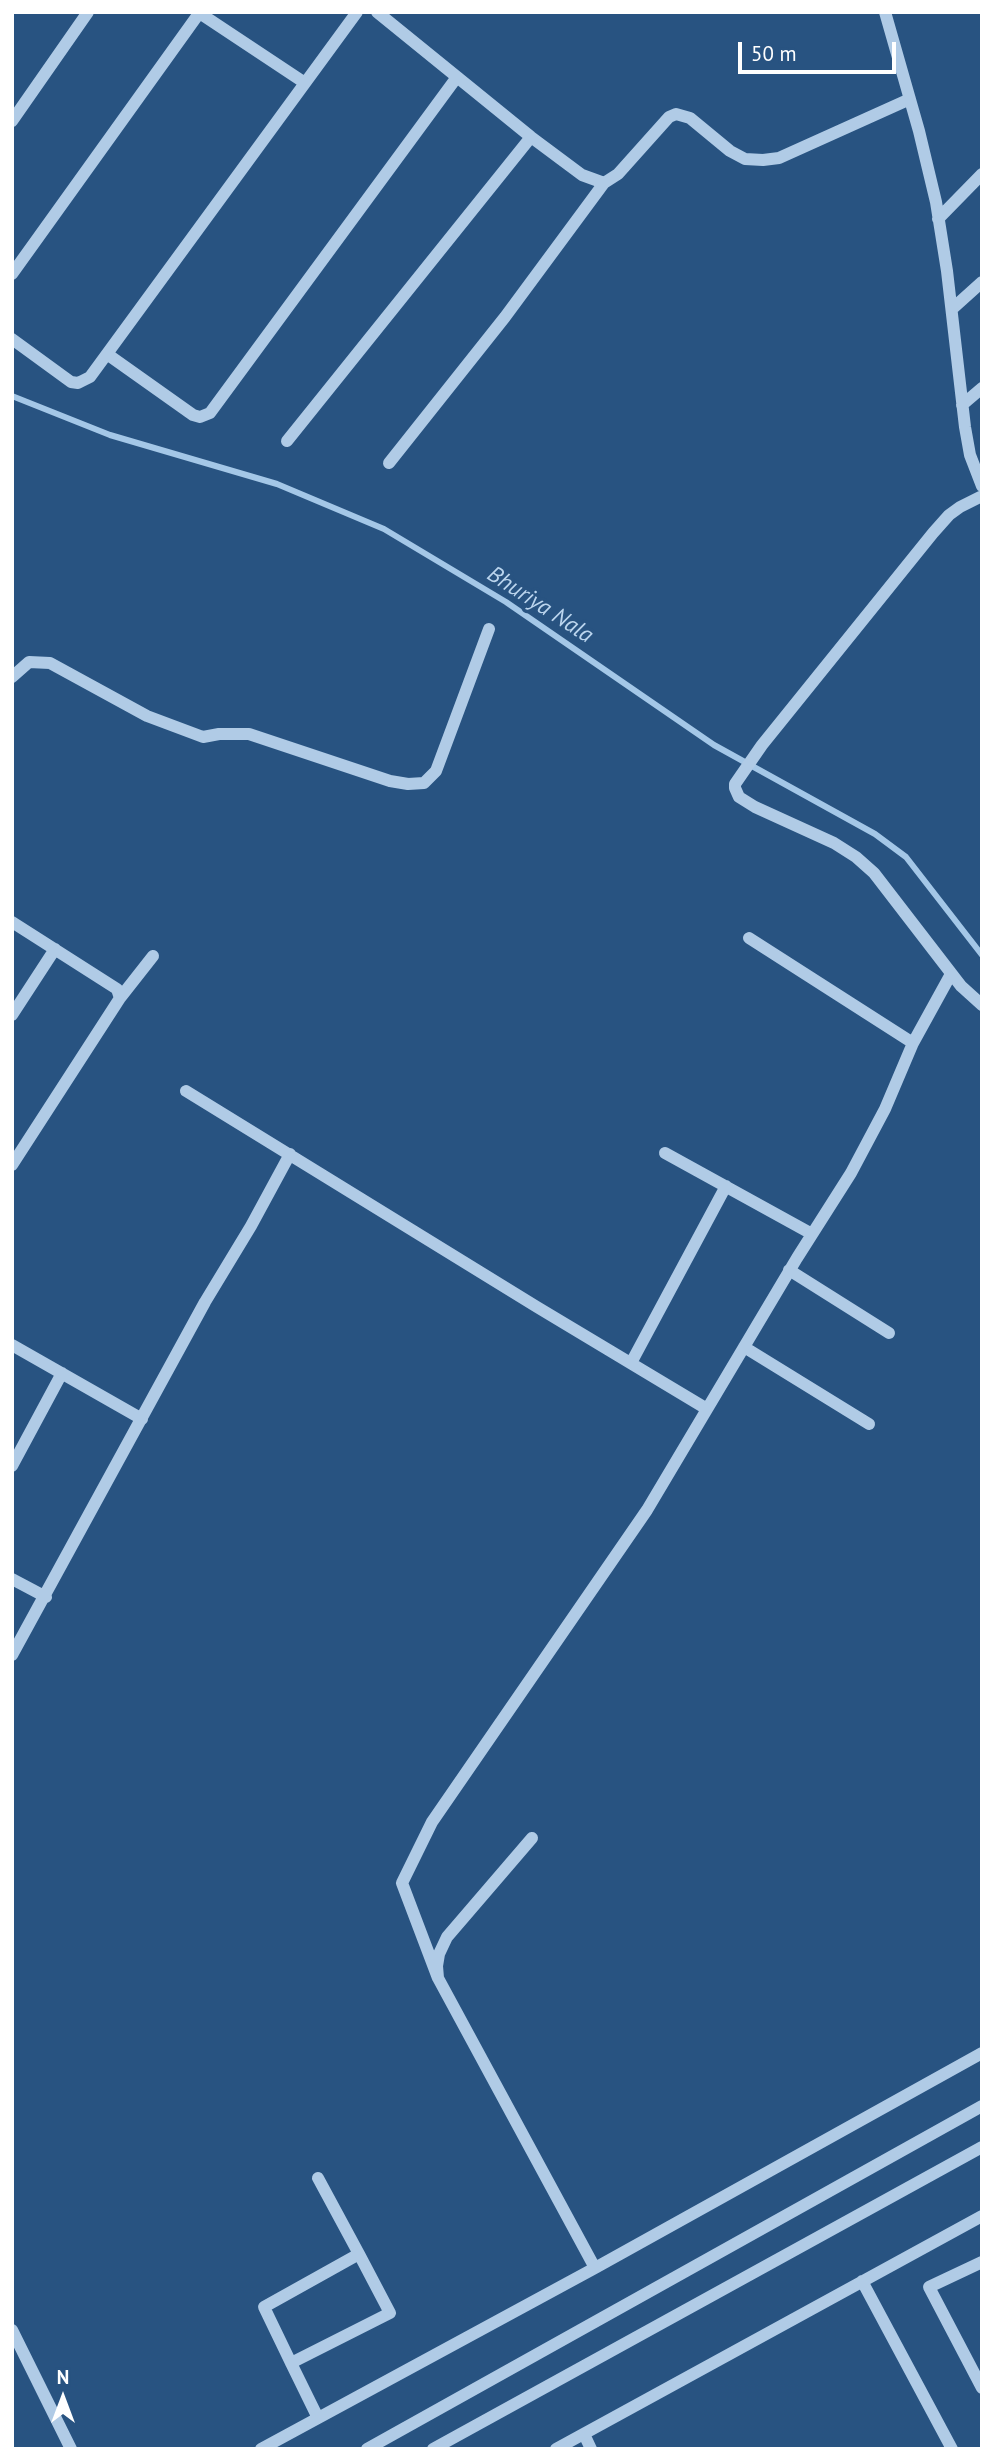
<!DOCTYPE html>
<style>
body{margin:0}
#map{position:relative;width:994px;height:2461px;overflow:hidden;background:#285381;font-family:"PT Sans",sans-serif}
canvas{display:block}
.frame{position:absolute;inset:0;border:14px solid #fff;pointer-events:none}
.north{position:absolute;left:28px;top:2363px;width:70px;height:70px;-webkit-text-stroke:5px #285381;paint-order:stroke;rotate:0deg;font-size:19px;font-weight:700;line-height:28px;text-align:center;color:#fff}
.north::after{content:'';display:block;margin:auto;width:24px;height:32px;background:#fff;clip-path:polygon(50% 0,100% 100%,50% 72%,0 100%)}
.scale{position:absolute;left:738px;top:42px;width:158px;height:32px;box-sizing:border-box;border:4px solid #fff;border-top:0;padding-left:9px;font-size:21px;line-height:24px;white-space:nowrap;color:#fff;-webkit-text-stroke:5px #285381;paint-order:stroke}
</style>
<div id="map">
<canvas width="994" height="2461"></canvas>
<div class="frame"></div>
<div class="north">N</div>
<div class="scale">50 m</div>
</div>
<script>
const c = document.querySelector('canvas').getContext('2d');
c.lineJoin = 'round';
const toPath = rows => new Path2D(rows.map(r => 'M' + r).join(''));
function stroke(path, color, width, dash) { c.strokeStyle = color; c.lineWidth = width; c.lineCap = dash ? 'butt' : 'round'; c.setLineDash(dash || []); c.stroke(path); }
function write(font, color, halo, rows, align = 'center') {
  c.font = font + ' "PT Sans",sans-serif'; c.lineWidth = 7; c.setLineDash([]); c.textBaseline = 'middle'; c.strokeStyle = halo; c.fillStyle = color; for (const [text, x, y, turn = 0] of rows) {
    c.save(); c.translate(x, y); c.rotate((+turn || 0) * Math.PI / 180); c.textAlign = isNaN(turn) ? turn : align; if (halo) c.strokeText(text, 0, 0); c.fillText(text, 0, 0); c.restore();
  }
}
stroke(toPath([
 [12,396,110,435,277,484,384,529,506,602,714,745,875,834,906,857,982,955]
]), '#a4c7e7', 6);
stroke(toPath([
 [198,12,305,83],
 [377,12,531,137,582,175,604,183,618,174,669,117,676,114,690,118,730,151,745,159,763,160,779,158,910,99],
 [885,12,919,131,936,202,947,271,965,427,970,455,982,486],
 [12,121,88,12],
 [938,219,982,174],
 [12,274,200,12],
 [952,309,982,282],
 [12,339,71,382,78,383,90,377,357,12],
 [107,354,193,415,200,417,210,413,457,77],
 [962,405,982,388],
 [287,441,531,137],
 [389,463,505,317,604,183],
 [982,496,960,507,949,515,933,533,762,745,735,784,735,788,739,797,755,807,834,843,856,857,874,873,961,986,982,1005],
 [12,677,29,662,50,663,147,716,203,737,219,734,249,734,390,781,408,784,424,783,436,771,489,629],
 [12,922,117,989,120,998,12,1165],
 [749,938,913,1043],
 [120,998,153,956],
 [12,1015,55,949],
 [186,1091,537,1307,707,1409],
 [665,1153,812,1234],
 [789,1270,889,1333],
 [12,1345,142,1419],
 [744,1347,869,1424],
 [631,1363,726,1186],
 [12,1466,62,1373],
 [12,1579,46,1597],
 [12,1655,205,1302,251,1226,290,1154],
 [532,1838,447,1937,439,1954,437,1966,438,1978,595,2268],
 [438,1978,402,1883,432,1822,647,1510,797,1258,851,1173,885,1109,913,1043,951,974],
 [318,2178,359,2254],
 [982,2262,929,2287,982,2388],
 [862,2281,952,2449],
 [12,2330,71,2449],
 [291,2363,390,2313,359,2254,264,2307,291,2363,318,2418],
 [584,2434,591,2449],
 [261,2449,595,2268,982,2053],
 [367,2449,982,2106],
 [433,2449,982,2147],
 [556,2449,982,2216]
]), '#b0cbe6', 12);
write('italic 23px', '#bbd5ee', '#285381', [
 ["Bhuriya Nala",540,605,33]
]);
</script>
